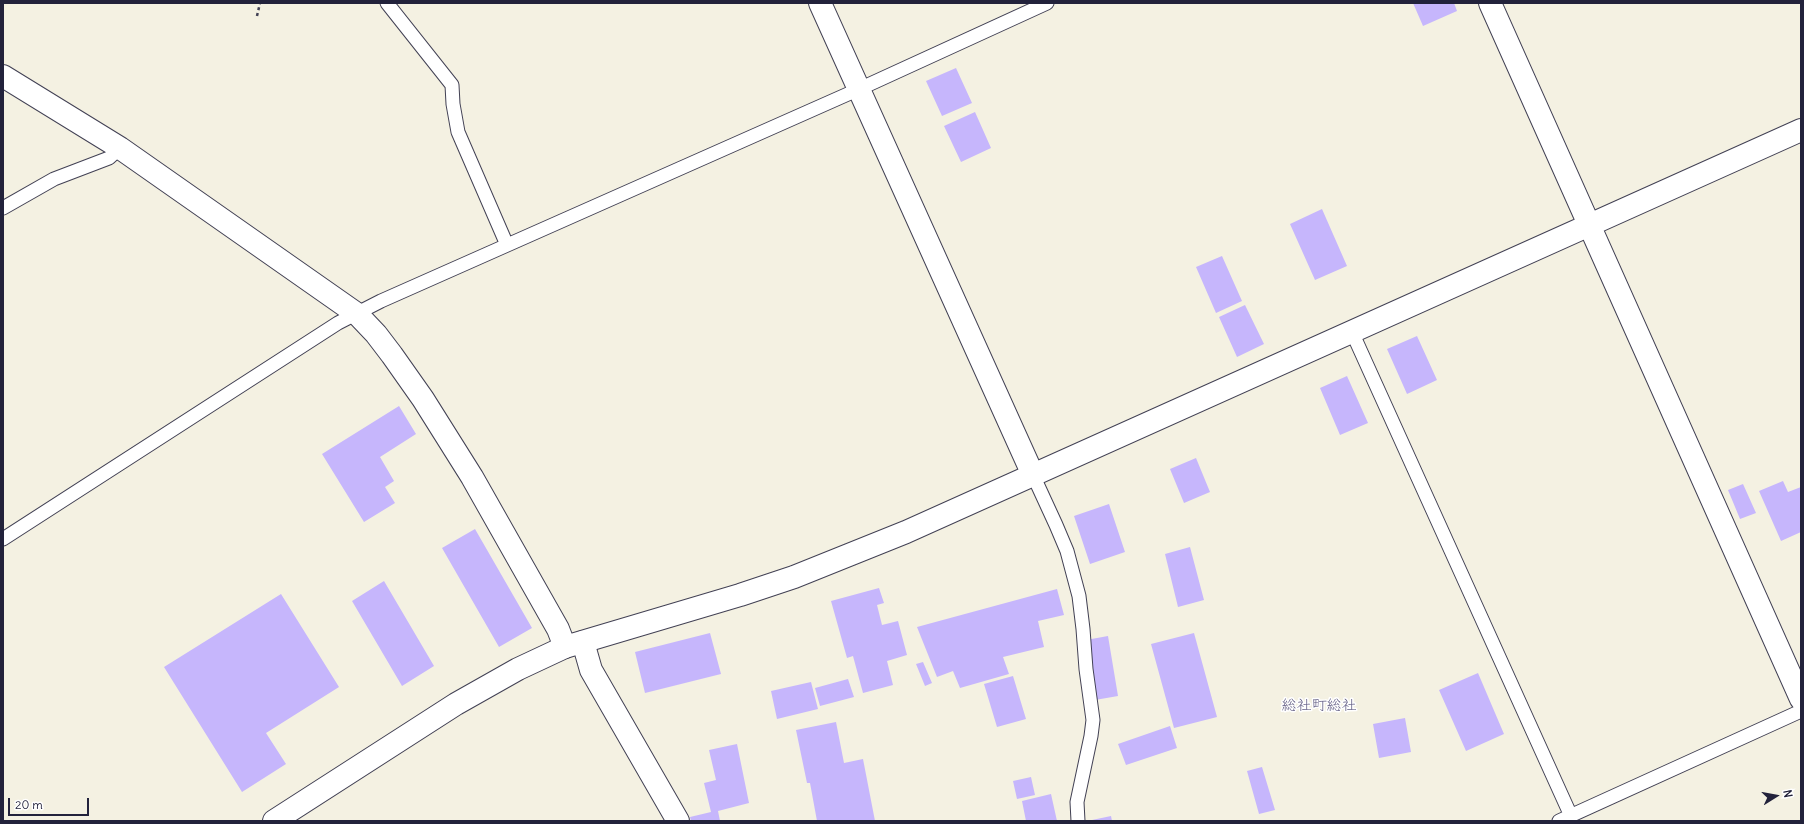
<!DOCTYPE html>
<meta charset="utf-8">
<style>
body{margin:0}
#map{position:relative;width:1804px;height:824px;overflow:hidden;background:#f4f1e2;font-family:Delius,sans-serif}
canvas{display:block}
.frame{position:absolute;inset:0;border:4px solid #22223b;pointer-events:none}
.north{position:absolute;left:1756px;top:776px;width:40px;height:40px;-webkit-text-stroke:3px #fff;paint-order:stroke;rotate:79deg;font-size:11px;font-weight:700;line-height:16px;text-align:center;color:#22223b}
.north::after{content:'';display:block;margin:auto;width:14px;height:18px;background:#22223b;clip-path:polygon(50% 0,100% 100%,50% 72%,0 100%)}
.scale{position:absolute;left:8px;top:798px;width:81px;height:18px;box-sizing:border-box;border:2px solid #22223b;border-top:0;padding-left:5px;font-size:12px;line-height:14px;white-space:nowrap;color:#22223b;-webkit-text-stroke:3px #fff;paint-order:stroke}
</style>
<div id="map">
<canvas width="1804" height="824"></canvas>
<div class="frame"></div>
<div class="north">N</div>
<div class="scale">20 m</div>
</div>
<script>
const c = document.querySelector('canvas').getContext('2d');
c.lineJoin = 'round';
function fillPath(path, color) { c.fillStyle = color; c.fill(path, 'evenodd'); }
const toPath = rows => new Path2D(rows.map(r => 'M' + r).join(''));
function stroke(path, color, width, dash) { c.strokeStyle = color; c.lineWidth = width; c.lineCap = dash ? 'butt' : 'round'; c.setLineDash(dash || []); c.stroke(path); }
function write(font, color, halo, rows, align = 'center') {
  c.font = font + ' Delius,"Klee One",sans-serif'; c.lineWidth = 3; c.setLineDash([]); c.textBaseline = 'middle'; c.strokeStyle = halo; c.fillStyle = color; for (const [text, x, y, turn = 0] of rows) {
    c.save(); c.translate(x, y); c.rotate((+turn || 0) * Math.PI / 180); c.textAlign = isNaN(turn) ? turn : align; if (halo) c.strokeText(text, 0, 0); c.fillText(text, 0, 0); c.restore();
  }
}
fillPath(toPath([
 [1413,3,1454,3,1457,11,1423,26],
 [956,68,972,103,942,116,926,81],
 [975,112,991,148,961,162,944,126],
 [1322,209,1347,266,1315,280,1290,224],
 [1222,256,1242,301,1216,313,1196,267],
 [1245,305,1264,344,1237,357,1219,317],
 [1417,336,1437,380,1407,394,1387,349],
 [1347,376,1368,423,1340,435,1320,388],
 [399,406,416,434,380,457,394,481,385,487,395,503,364,522,322,454],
 [1196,458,1210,492,1184,503,1170,469],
 [1783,481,1788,492,1801,487,1801,532,1781,541,1759,491],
 [1743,484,1756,513,1740,519,1728,490],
 [1109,504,1125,552,1090,564,1074,516],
 [475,529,532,628,499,647,442,548],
 [1190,547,1204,600,1178,607,1165,554],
 [384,581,434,666,402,686,352,601],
 [879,588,884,603,877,605,882,625,898,621,907,655,887,661,893,685,863,693,853,656,847,658,831,601],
 [1057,589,1064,615,1038,621,1044,647,1003,657,1009,674,960,688,953,671,937,677,917,627],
 [281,594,339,687,266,733,286,764,242,792,164,667],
 [710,633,721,674,645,693,635,652],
 [1194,633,1217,717,1174,728,1151,644],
 [1108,636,1118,696,1095,700,1086,640],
 [923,662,932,683,925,686,916,664],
 [1478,673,1504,734,1466,751,1439,690],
 [1013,676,1026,719,997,727,984,684],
 [848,679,854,697,820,706,815,688],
 [811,682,818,709,777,719,771,691],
 [1405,718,1411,752,1379,758,1373,724],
 [836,722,844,763,863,759,875,821,817,821,810,783,807,783,796,730],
 [1170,726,1177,748,1126,765,1118,744],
 [737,744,749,803,718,811,720,821,691,821,690,817,711,812,704,783,716,780,709,750],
 [1262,767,1275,810,1259,814,1247,771],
 [1031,777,1035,795,1017,799,1013,781],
 [1051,794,1057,821,1026,821,1022,801],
 [1111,816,1112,821,1092,821,1092,820]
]), '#c6b6fc');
const service = toPath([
 [387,3,452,85,453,104,458,132,507,245],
 [3,208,54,179,109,158,120,148],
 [1352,332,1571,816],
 [1033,475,1056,525,1067,551,1079,596,1083,629,1086,669,1093,720,1091,736,1077,802,1078,821],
 [3,539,338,323,381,301,857,90,1047,3],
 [1559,821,1801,711]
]);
const minor = toPath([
 [820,3,1033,475],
 [3,76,120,148,357,314,376,334,392,355,423,399,472,477,558,629,565,647],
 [583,642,591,670,678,821]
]);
const tertiary = toPath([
 [1490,3,1801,699],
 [274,821,456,704,518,669,565,647,740,595,794,577,906,532,1801,130]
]);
stroke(service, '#424154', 15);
stroke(minor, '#424154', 24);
stroke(tertiary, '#424154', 24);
stroke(toPath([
 [257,16,260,3]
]), '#424154', 2.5, [3, 3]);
stroke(service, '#fff', 13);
stroke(minor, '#fff', 22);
stroke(tertiary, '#fff', 22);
write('15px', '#5b567f', '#fff', [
 ["総社町総社",1319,706]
]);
</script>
